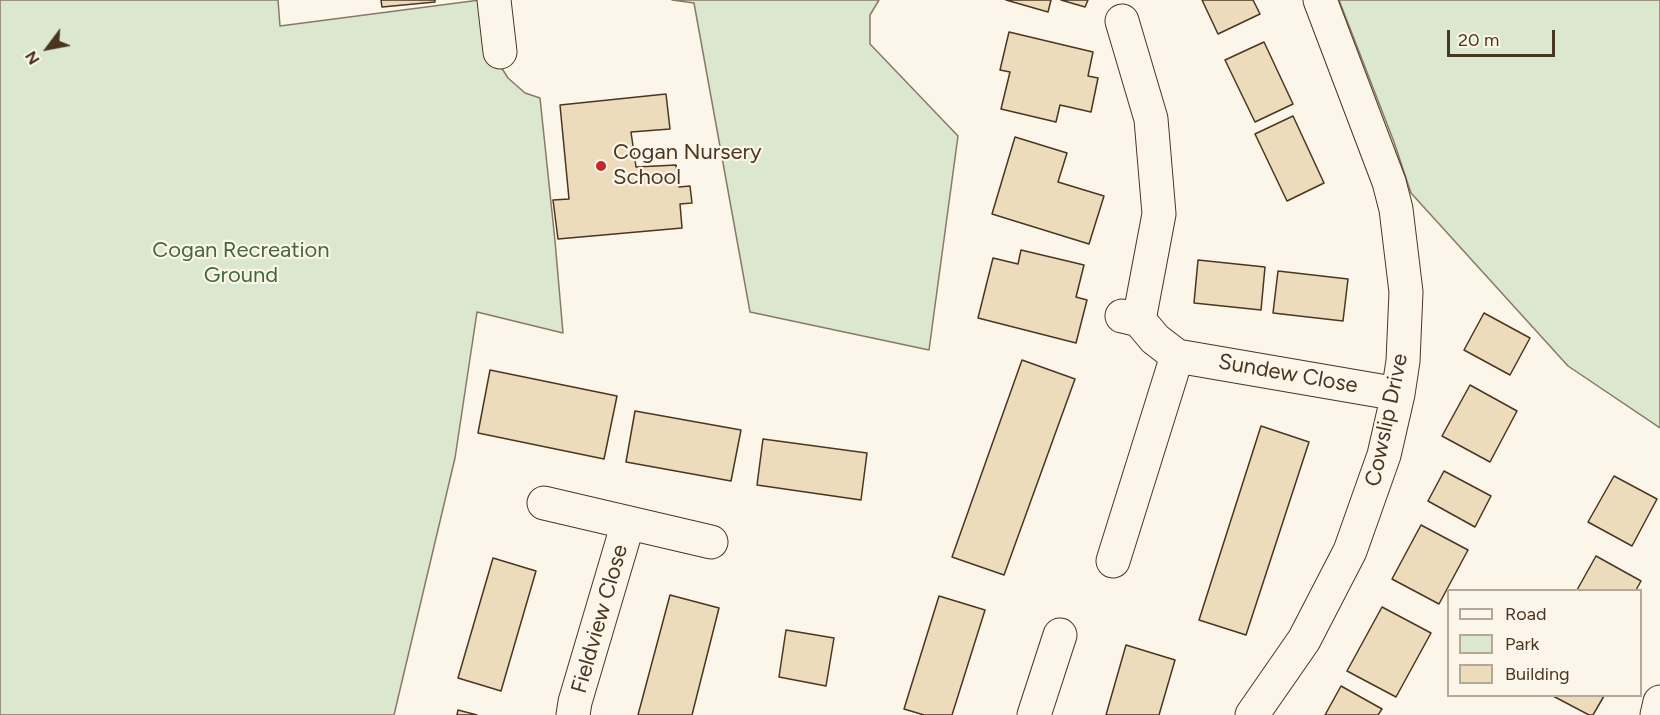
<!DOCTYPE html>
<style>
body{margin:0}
#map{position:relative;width:1660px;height:715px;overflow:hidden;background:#fbf6e9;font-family:Figtree,sans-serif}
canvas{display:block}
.legend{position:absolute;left:1447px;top:589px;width:195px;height:108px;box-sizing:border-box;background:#fbf6e9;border:2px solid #b4a999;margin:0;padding:8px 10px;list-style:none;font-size:18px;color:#4a3520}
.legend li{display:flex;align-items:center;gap:12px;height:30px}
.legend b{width:30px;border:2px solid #b4a999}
.north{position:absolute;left:18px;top:18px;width:60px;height:60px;-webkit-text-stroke:4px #fbf6e9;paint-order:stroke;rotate:238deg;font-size:16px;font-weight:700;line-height:24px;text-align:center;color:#4a3520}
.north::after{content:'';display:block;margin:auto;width:21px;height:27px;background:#4a3520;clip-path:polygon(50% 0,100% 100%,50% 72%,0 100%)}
.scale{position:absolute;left:1447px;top:30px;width:108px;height:27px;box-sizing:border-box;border:3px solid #4a3520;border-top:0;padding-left:8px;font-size:18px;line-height:21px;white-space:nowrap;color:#4a3520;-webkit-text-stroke:4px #fbf6e9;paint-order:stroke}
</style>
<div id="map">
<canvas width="1660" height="715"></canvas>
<ul class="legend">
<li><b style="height:8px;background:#fbf6e9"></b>Road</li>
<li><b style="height:16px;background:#dce7d0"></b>Park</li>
<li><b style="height:16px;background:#ecdcbc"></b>Building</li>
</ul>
<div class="north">N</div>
<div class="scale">20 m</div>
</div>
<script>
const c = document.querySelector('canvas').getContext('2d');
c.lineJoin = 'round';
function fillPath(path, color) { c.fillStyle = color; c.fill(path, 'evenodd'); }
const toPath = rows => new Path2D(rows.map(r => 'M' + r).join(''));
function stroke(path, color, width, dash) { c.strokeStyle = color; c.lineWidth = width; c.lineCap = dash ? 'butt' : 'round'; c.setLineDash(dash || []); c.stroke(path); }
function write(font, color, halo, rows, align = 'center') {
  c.font = font + ' Figtree,sans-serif'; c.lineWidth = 4.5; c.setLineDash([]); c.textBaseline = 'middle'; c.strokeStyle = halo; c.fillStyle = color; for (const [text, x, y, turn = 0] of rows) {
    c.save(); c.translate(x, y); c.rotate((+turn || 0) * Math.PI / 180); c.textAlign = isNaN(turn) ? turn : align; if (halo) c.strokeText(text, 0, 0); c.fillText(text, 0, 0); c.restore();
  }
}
const green = toPath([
 [0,0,278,0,280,26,480,0,487,45,508,78,525,93,540,98,555,241,563,333,477,312,455,458,394,715,0,715,0,0],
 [672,0,879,0,870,15,870,44,958,136,929,350,750,312,694,3,672,0],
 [1339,0,1660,0,1660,428,1568,366,1411,193,1394,142,1339,0]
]);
fillPath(green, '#dce7d0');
stroke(green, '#887966', 1.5);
const building = toPath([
 [381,0,435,0,435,2,382,7,381,0],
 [1006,0,1051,0,1048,12,1006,0],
 [1061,0,1088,0,1085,7,1061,0],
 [1202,0,1253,0,1260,14,1218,34,1202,0],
 [1009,32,1093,52,1088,76,1098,78,1091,112,1060,105,1056,122,1001,109,1010,72,1000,70,1009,32],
 [1264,42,1293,104,1255,122,1225,60,1264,42],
 [666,94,670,129,631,132,636,167,676,165,679,187,690,186,692,203,680,204,682,228,558,239,553,200,569,199,560,105,666,94],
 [1293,116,1324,183,1287,201,1255,134,1293,116],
 [1015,137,1067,153,1058,182,1104,196,1089,244,992,214,1015,137],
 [1021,250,1084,265,1076,297,1087,300,1076,343,978,318,993,258,1018,264,1021,250],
 [1198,260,1265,267,1261,310,1194,303,1198,260],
 [1278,271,1348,279,1343,321,1273,313,1278,271],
 [1484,313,1530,338,1510,375,1464,350,1484,313],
 [1022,360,1075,379,1004,575,952,557,1022,360],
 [490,370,617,396,604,459,478,433,490,370],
 [1470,385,1517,411,1490,462,1442,436,1470,385],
 [635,411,741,430,731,481,626,462,635,411],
 [1261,426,1309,442,1246,635,1199,620,1261,426],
 [763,439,867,453,861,500,757,485,763,439],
 [1444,471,1491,496,1475,527,1428,501,1444,471],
 [1614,476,1657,499,1632,546,1588,522,1614,476],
 [1421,525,1468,550,1439,604,1392,579,1421,525],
 [1596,556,1641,581,1636,590,1577,590,1596,556],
 [493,558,536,571,501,691,458,678,493,558],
 [670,595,719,608,692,715,638,715,670,595],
 [939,596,985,610,952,715,924,715,904,709,939,596],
 [1382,607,1431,633,1396,697,1347,671,1382,607],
 [786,630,834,638,826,686,779,677,786,630],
 [1126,645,1175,660,1159,715,1106,715,1126,645],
 [1341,686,1382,709,1378,715,1325,715,1341,686],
 [1553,696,1604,696,1593,715,1589,715,1553,696],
 [458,710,477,715,457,715,458,710]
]);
fillPath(building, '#ecdcbc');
stroke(building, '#4a3520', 1.5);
const minor = toPath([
 [494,0,500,52],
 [1122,21,1151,119,1159,214,1139,320],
 [1122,316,1139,320,1155,339,1177,356,1398,394],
 [544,503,711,542],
 [1113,561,1177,356],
 [573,715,575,702,628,523],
 [1034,715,1060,635],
 [1252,715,1304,640,1350,551,1384,455,1398,394,1403,361,1406,292,1396,209,1389,182,1320,0],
 [1657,715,1660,702]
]);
stroke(minor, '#4a3520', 35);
stroke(minor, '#fbf6e9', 33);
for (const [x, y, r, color] of [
 [601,166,6,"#c62828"]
]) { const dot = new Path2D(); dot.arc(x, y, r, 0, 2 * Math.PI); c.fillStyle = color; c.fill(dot); stroke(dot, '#fbf6e9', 2); }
write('22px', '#4a3520', '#fbf6e9', [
 ["Cogan Nursery",613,153],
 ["School",613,178]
], 'left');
write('22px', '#436837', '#fbf6e9', [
 ["Cogan Recreation",241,251],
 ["Ground",241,276]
]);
write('22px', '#4a3520', '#fbf6e9', [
 ["Sundew Close",1288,374,10],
 ["Cowslip Drive",1387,420,-78],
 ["Fieldview Close",600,619,-74]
]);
</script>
